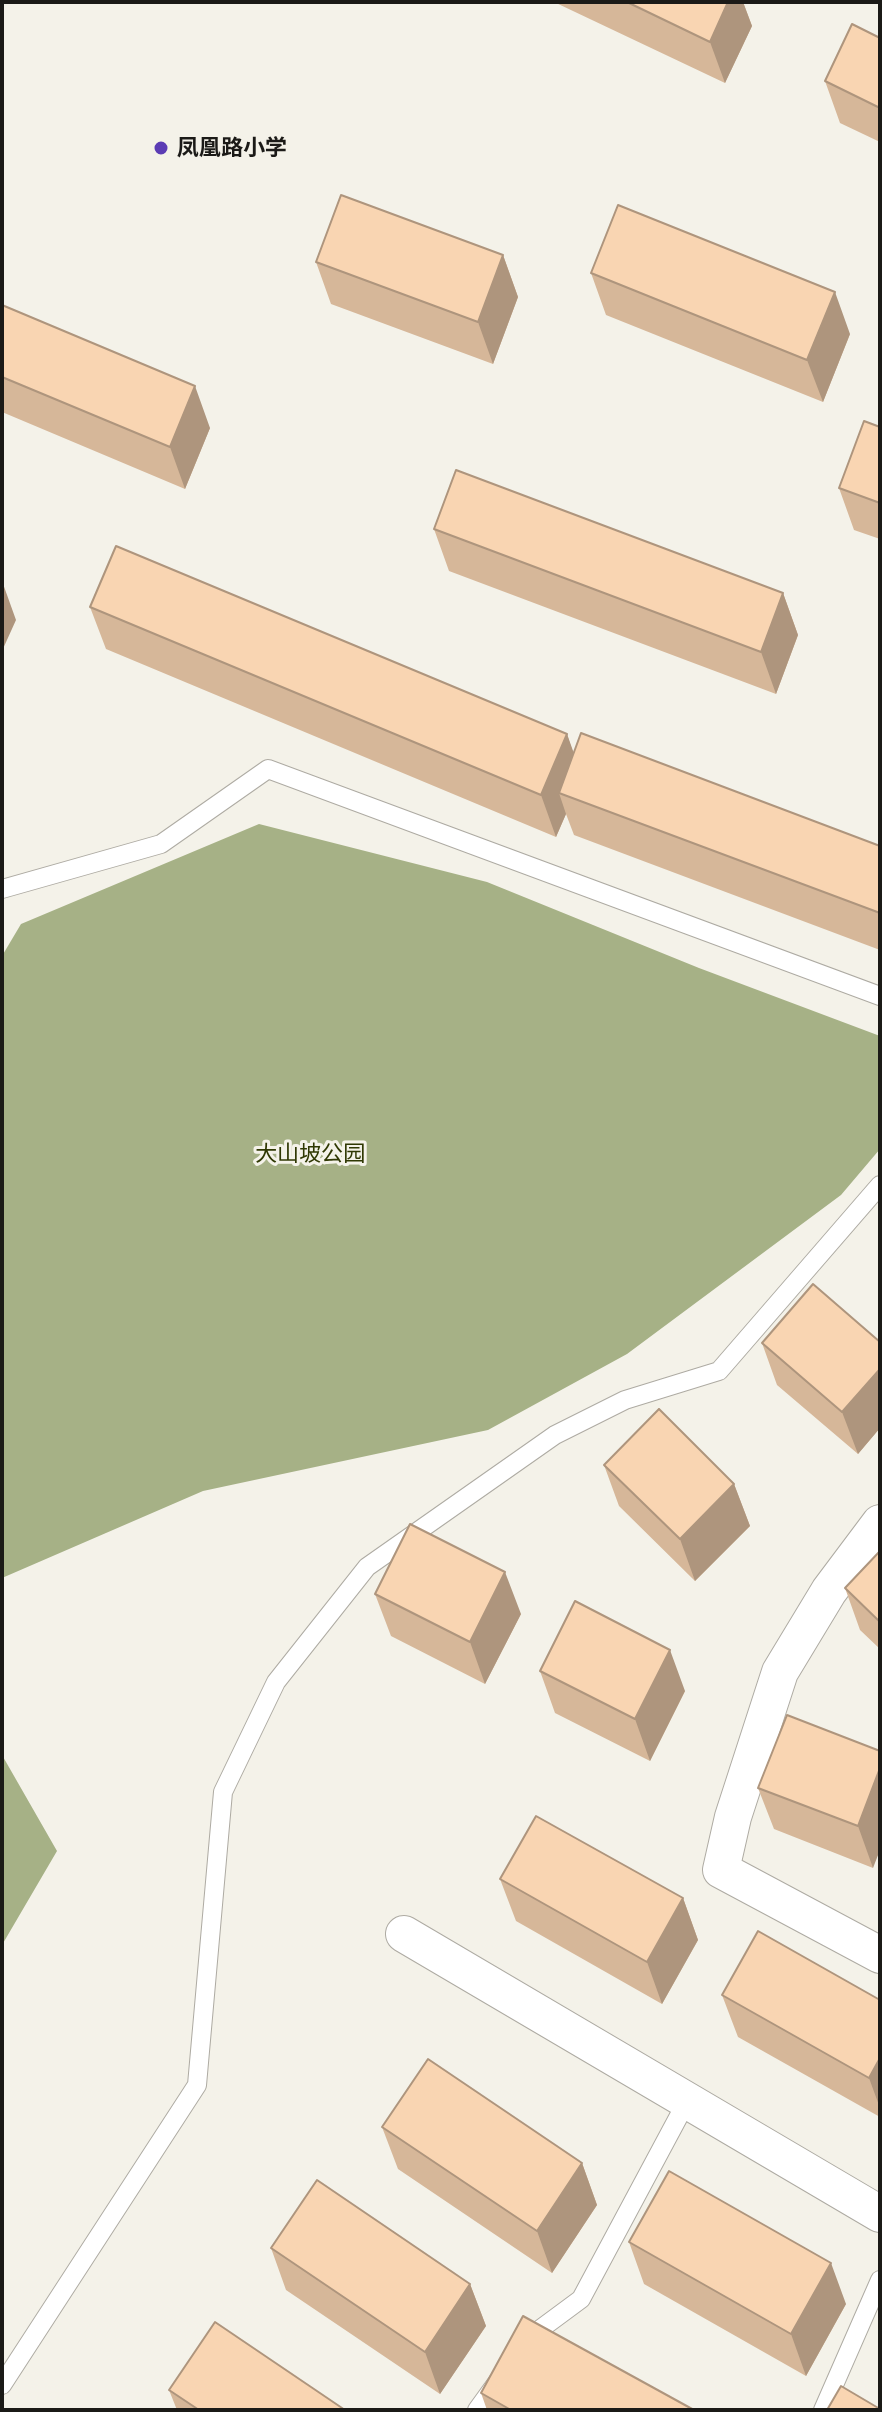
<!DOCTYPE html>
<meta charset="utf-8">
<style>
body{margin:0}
#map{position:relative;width:882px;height:2412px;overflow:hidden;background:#f4f2e9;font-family:"Golos Text",sans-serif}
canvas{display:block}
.frame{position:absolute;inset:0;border:4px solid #1b1a17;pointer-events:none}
</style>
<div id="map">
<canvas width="882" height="2412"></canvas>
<div class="frame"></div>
</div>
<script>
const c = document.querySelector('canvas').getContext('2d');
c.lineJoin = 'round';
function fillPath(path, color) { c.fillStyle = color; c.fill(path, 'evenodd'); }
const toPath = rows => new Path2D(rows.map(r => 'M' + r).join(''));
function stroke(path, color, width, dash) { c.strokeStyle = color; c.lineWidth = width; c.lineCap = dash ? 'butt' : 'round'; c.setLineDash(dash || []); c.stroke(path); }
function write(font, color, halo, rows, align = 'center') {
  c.font = font + ' "Golos Text","Noto Sans SC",sans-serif'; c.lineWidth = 6; c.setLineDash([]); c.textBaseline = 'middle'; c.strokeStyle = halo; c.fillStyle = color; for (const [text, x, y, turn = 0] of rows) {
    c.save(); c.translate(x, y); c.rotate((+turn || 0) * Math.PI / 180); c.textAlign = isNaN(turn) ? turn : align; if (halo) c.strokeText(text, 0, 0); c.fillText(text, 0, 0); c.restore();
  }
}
fillPath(toPath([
 [259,824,487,882,699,968,880,1036,880,1149,841,1195,627,1354,488,1430,203,1491,2,1578,2,956,21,924],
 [2,1755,57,1851,2,1945]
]), '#a6b186');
const lane = toPath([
 [2,889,161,844,268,769,880,996],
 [525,2344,531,2336,581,2299,687,2101],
 [2,2385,197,2085,223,1792,276,1682,367,1567,555,1435,625,1400,719,1371,880,1185],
 [477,2410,498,2381],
 [823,2410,880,2280]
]);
const street = toPath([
 [880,1523,829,1591,780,1672,733,1817,721,1870,880,1955],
 [404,1934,880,2214]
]);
stroke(lane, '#aeaba3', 20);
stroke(street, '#aeaba3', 38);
stroke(lane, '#fff', 18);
stroke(street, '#fff', 36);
fillPath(toPath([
 [554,2,743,2,752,26,725,83],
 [880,38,880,142,840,123,825,81],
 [503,255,518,297,493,364,331,304,316,262],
 [591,273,850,334,823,402,606,315],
 [2,305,210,428,185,489,2,412],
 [880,427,880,539,854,530,839,488],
 [434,529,783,593,798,635,776,694,449,571],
 [90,607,567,734,573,753,880,846,880,950,574,835,566,814,556,837,106,649],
 [880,1342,880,1428,858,1454,777,1385,762,1343],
 [604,1465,734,1484,750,1526,695,1581,619,1506],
 [880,1551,880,1649,860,1630,845,1588],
 [375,1594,521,1614,485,1684,391,1636],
 [540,1671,685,1691,650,1761,555,1713],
 [880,1751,873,1868,774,1829,758,1788],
 [500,1879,683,1898,698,1940,662,2004,516,1921],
 [722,1995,880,2000,880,2117,738,2037],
 [382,2127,582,2163,597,2205,552,2273,398,2169],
 [629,2242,846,2304,806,2376,644,2284],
 [271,2248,470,2284,486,2326,440,2394,286,2290],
 [169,2390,345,2410,177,2410],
 [481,2393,694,2410,487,2410]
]), '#d6b799');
fillPath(toPath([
 [728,2,743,2,752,26,725,83,710,42],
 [503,255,518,297,493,364,478,322],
 [835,292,850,334,823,402,807,360],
 [195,386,210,428,185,489,170,447],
 [2,581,16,620,2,651],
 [783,593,798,635,776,694,761,652],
 [567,734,582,776,559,793,566,814,556,837,541,795],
 [880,1369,880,1428,858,1454,842,1412],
 [734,1484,750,1526,695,1581,680,1539],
 [505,1572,521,1614,485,1684,470,1642],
 [670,1650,685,1691,650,1761,635,1719],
 [880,1768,880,1850,873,1868,858,1826],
 [683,1898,698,1940,662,2004,647,1962],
 [880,2058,880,2108,869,2078],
 [582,2163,597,2205,552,2273,537,2231],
 [831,2263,846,2304,806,2376,791,2334],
 [470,2284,486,2326,440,2394,425,2352]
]), '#ae957d');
const building = toPath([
 [627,2,728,2,710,42,627,2],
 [852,24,880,38,880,108,825,81,852,24],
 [341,195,503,255,478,322,316,262,341,195],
 [618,205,835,292,807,360,591,273,618,205],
 [2,305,195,386,170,447,2,377,2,305],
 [864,421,880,427,880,503,839,488,864,421],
 [456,470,783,593,761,652,434,529,456,470],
 [116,546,567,734,541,795,90,607,116,546],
 [581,733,880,846,880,913,559,793,581,733],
 [813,1284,880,1342,880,1369,842,1412,762,1343,813,1284],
 [659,1409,734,1484,680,1539,604,1465,659,1409],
 [410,1524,505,1572,470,1642,375,1594,410,1524],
 [880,1551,880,1622,845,1588,880,1551],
 [575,1601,670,1650,635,1719,540,1671,575,1601],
 [787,1715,880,1751,880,1768,858,1826,758,1788,787,1715],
 [536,1816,683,1898,647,1962,500,1879,536,1816],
 [758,1931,880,2000,880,2058,869,2078,722,1995,758,1931],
 [428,2059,582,2163,537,2231,382,2127,428,2059],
 [669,2171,831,2263,791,2334,629,2242,669,2171],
 [317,2180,470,2284,425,2352,271,2248,317,2180],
 [523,2316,694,2410,511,2410,481,2393,523,2316],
 [215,2322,345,2410,199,2410,169,2390,215,2322],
 [841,2386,880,2409,880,2410,827,2410,841,2386]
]);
fillPath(building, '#f9d5b2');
stroke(building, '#ae957d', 2);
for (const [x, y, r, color] of [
 [161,148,8,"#5b3cb4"]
]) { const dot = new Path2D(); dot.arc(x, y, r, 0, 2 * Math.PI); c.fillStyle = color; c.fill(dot); stroke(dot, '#f4f2e9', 3); }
write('bold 22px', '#1b1a17', '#f4f2e9', [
 ["凤凰路小学",177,148]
], 'left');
write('22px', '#2f3803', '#f4f2e9', [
 ["大山坡公园",310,1154]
]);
</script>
